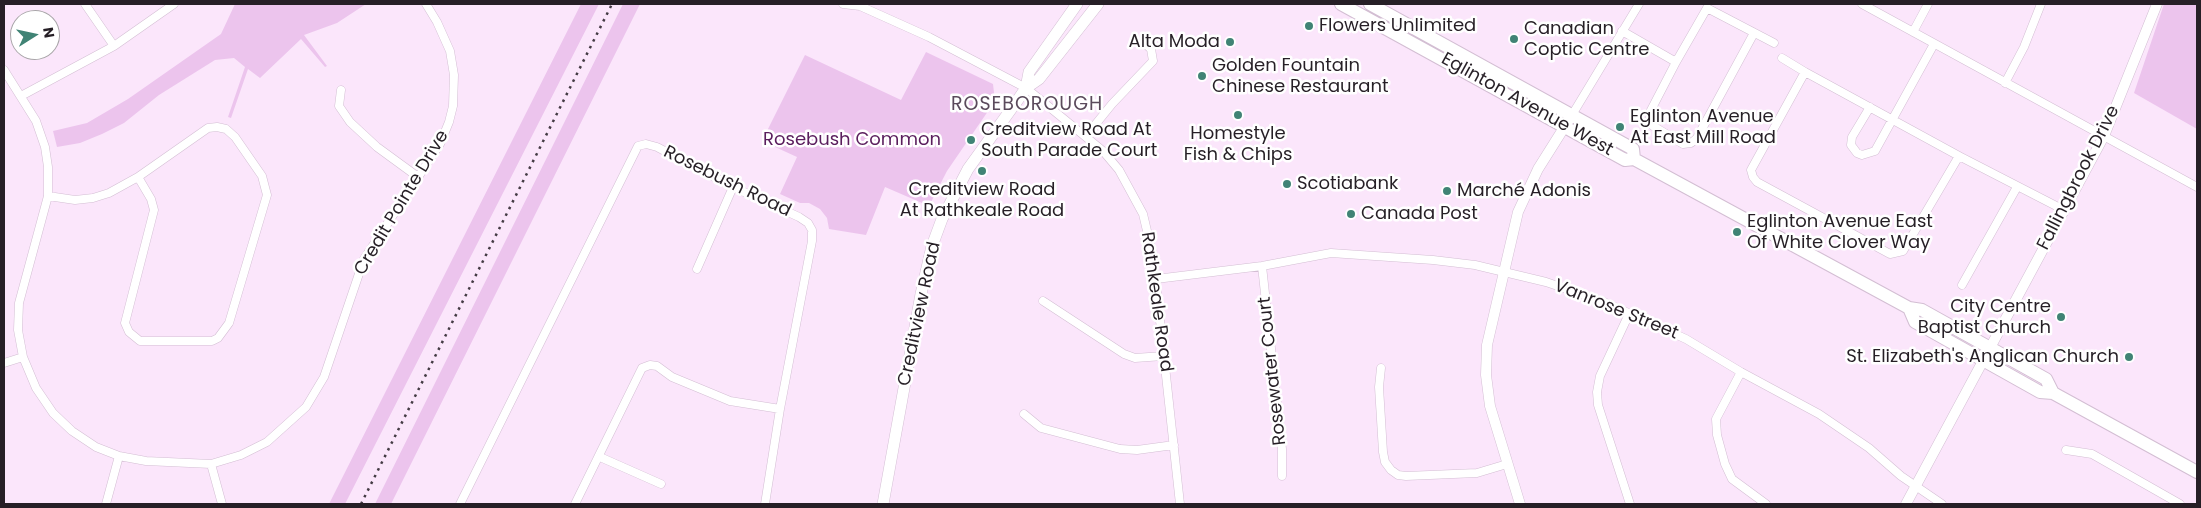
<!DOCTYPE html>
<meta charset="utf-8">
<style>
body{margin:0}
#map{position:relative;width:2201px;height:508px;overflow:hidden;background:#fbe6fb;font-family:Poppins,sans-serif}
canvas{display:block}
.frame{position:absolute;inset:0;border:5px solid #261f26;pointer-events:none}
.north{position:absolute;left:10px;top:10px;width:50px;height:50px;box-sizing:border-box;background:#fff;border:1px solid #a8a5a8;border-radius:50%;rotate:80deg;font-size:14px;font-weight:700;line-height:20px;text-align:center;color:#261f26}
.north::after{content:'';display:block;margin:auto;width:18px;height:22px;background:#408375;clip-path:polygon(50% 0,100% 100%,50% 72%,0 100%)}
</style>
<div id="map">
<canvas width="2201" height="508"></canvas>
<div class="frame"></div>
<div class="north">N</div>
</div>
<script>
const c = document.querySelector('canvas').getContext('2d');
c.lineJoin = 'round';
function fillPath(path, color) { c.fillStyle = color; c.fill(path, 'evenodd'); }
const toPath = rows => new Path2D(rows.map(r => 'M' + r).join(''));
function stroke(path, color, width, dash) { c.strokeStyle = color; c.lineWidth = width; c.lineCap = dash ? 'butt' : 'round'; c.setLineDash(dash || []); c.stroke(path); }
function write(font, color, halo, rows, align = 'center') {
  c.font = font + ' Poppins,sans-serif'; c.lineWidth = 5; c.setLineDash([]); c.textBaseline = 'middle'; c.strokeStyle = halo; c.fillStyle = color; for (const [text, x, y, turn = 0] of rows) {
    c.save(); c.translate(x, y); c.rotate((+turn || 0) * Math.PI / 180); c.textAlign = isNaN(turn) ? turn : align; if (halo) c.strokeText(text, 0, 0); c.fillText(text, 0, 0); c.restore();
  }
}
fillPath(toPath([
 [235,4,366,4,337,23,304,35,327,66,325,67,301,39,260,78,248,69,231,118,228,117,245,67,234,58,215,60,159,95,124,123,102,134,80,143,57,147,53,131,87,123,128,99,221,34],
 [581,4,599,4,345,504,329,504],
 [623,4,640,4,391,504,375,504],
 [2164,4,2197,4,2197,129,2134,93],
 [926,52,993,84,995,101,947,171,929,206,885,187,866,235,829,229,827,218,820,209,809,203,800,203,780,194,797,157,762,141,805,55,901,100]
]), '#ecc4ed');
const minor = toPath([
 [85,4,114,46],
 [843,4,860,6,929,37,1026,88,1103,151,1119,170,1143,214,1153,256,1180,504],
 [1862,4,2197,187],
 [1622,31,1676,62,1650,112,1650,121,1653,126,1683,144,1691,143,1697,138,1754,33],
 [1913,32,1928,4],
 [1782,58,1805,72],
 [1676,62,1707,8,1774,43],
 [4,70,36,121,45,147,48,167,48,196,19,303,18,330,23,357,36,388,53,413,72,431,96,447,119,456,146,461,211,464,241,455,267,442,306,407,324,377,364,259,440,144,449,122,453,106,454,75,450,51,437,22,426,4],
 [1805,72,1959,156,1903,251,1890,254,1757,182,1753,177,1751,170,1805,72],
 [2005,83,2024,47,2041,4],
 [341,90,339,106,350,122,377,147,418,177],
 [21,96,114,46,174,4],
 [1870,107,1852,137,1851,145,1857,153,1862,155,1875,151,1934,44],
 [1572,115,1639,4],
 [1086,136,1112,104,1153,61,1151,49,1143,42],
 [1959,156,2064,210],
 [48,196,75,200,93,198,109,193,138,177,208,128,217,127,226,129,235,137,262,176,267,195,229,323,218,338,212,341,140,341,129,332,125,323,154,210,151,199,138,177],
 [1262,266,1282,449,1282,476],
 [697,269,733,187],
 [1156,279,1262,266,1331,253,1433,260,1475,265,1546,282,1604,302,1686,339,1741,372,1819,414,1869,448,1901,476,1942,504],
 [1962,285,2017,187],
 [1043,301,1124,354,1135,358,1163,356],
 [1629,314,1600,376,1597,392,1598,405,1630,504],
 [4,363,23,357],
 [1381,368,1379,387,1383,452,1385,462,1391,470,1398,475,1406,476,1477,473,1507,464],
 [1741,372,1716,419,1717,435,1725,464,1732,479,1766,504],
 [1024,414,1041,428,1120,449,1137,450,1174,445],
 [2066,450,2092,454,2180,504],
 [600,457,661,484],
 [211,464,222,504],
 [106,504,119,456],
 [460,504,638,146,646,144,657,147,733,187,799,217,808,223,812,230,812,241,780,409,765,504],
 [575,504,642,368,650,365,657,366,672,377,730,401,780,409]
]);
const tertiary = toPath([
 [1520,504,1490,406,1486,375,1487,345,1518,212,1538,169,1572,115],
 [1906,504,2104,136,2157,4]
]);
const secondary = toPath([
 [1026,88,1029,72,1077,4],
 [883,504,921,294,932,246,942,219,968,169,1017,101,1026,88,1039,79,1098,4]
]);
const primary = toPath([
 [1341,4,1625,160,1634,159,1909,308,1922,310,2046,379,2053,393],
 [1370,4,1633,149,1634,159],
 [1909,308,1915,322,2040,392,2053,393,2197,472]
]);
stroke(minor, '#d3bed3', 9);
stroke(tertiary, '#d3bed3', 11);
stroke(secondary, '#d3bed3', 12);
stroke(primary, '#d3bed3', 14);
stroke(minor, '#fff', 8);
stroke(tertiary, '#fff', 10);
stroke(secondary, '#fff', 11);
stroke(primary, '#fff', 12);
stroke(toPath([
 [361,504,612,4]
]), '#443b44', 2.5, [2.5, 5]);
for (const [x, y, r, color] of [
 [1309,26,5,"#408375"],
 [1514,39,5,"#408375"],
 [1230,42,5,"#408375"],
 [1202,76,5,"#408375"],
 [1238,115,5,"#408375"],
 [1620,127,5,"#408375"],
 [971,140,5,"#408375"],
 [982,171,5,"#408375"],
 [1287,184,5,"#408375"],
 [1447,191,5,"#408375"],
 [1351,214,5,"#408375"],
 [1737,232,5,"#408375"],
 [2061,317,5,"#408375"],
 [2129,357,5,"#408375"]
]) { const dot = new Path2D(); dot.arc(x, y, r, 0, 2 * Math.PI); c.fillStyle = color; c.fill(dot); stroke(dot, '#fff', 2); }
write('18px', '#261f26', '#fff', [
 ["Flowers Unlimited",1319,26],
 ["Canadian",1524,29],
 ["Coptic Centre",1524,50],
 ["Alta Moda",1220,42,"right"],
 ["Golden Fountain",1212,66],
 ["Chinese Restaurant",1212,87],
 ["Eglinton Avenue",1630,117],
 ["At East Mill Road",1630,138],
 ["Creditview Road At",981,130],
 ["South Parade Court",981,151],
 ["Homestyle",1238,134,"center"],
 ["Fish & Chips",1238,155,"center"],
 ["Scotiabank",1297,184],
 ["Creditview Road",982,190,"center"],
 ["At Rathkeale Road",982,211,"center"],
 ["Marché Adonis",1457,191],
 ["Canada Post",1361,214],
 ["Eglinton Avenue East",1747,222],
 ["Of White Clover Way",1747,243],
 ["City Centre",2051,307,"right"],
 ["Baptist Church",2051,328,"right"],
 ["St. Elizabeth's Anglican Church",2119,357,"right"]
], 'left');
write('18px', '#261f26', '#fff', [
 ["Eglinton Avenue West",1527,105,29],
 ["Fallingbrook Drive",2079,178,-63],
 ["Rosebush Road",727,182,26],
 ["Credit Pointe Drive",402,203,-59],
 ["Rathkeale Road",1156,302,82],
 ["Vanrose Street",1616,310,22],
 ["Creditview Road",920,314,-78],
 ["Rosewater Court",1273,371,-96]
]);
write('18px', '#5a1d5d', '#fff', [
 ["Rosebush Common",852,140]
]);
c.letterSpacing = '1px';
write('19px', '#5b4a5c', '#fff', [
 ["ROSEBOROUGH",1027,105]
]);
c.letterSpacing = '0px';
</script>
